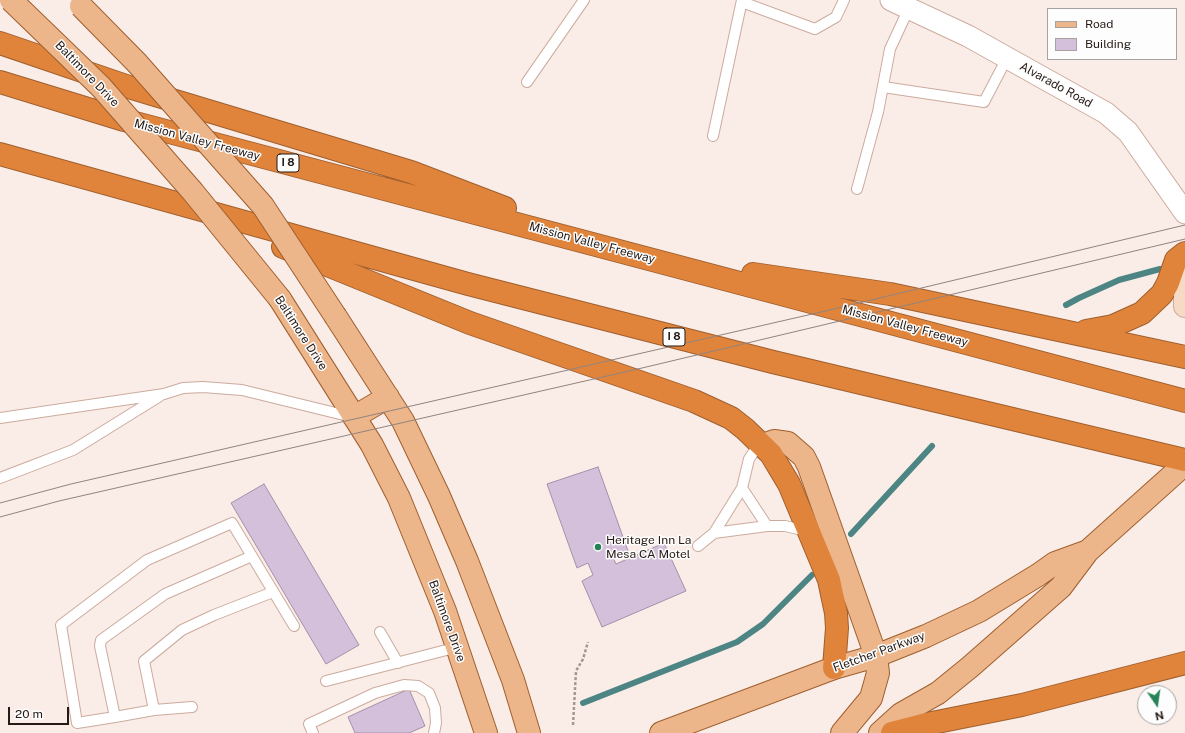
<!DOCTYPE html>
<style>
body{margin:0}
#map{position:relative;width:1185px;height:733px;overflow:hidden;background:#faece7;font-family:"Public Sans",sans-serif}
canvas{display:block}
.legend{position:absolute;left:1047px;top:8px;width:130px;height:52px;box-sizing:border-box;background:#fdfdfd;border:1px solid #a7a2a0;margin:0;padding:5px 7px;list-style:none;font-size:12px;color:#251a15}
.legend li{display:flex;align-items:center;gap:8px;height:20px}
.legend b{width:20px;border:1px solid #a7a2a0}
.north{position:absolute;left:1137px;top:685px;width:40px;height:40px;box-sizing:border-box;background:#fdfdfd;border:1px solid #a7a2a0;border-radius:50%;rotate:167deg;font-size:11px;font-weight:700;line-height:16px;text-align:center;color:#251a15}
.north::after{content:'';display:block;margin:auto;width:14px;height:18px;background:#268258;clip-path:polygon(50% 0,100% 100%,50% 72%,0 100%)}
.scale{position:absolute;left:8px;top:707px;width:61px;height:18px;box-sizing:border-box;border:2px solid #251a15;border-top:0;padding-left:5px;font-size:12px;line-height:14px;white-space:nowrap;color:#251a15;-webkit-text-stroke:3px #fdfdfd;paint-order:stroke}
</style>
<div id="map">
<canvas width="1185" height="733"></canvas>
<ul class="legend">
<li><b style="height:5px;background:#ecb58a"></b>Road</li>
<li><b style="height:11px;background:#d4c0da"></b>Building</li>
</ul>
<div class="north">N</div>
<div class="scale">20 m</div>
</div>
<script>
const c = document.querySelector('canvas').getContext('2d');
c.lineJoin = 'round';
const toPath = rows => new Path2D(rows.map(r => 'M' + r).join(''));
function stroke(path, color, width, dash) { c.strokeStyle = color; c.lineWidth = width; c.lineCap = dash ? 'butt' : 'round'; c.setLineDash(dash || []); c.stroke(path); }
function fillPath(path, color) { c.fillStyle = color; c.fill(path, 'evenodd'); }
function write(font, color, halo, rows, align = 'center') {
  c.font = font + ' "Public Sans",sans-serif'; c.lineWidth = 3; c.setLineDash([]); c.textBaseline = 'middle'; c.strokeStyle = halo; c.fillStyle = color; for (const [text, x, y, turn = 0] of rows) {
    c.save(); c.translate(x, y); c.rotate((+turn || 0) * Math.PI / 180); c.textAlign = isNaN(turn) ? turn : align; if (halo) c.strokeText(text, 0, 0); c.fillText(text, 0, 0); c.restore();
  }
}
stroke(toPath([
 [1066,305,1079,298,1119,280,1160,269],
 [851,534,932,446],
 [583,703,737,642,763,624,812,575]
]), '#4c8584', 6);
const building = toPath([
 [598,467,628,551,612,555,616,564,664,543,686,591,602,627,582,581,593,575,588,563,577,568,547,484,598,467],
 [264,484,359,645,326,664,231,503,264,484],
 [409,689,425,726,409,733,355,733,348,717,409,689]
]);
fillPath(building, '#d4c0da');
stroke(building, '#a490a9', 1);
const lane = toPath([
 [742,2,815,29,836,17,844,0],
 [527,82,584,0],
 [883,87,984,102,1007,58],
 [713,136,742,0],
 [857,189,878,112,890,49,909,8],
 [0,418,164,394,183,388,203,387,242,390,352,417],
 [763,445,755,450,749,459,742,488,767,526,785,526,807,531],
 [0,478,73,450,160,396],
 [714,533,767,526],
 [698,546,714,533,742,488],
 [380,632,398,663],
 [326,681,458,647],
 [192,707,154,710,144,661,182,630,214,615,273,592],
 [154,710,115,717,100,646,101,640,165,594,252,556],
 [115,717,77,723,61,625,147,560,232,523,294,626],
 [313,733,309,724,375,693,404,685,418,686,429,693,435,708,436,723,434,733]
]);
const street = toPath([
 [891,0,968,36,1106,113,1128,132,1185,213]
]);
const secondary = toPath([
 [1185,276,1185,306]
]);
const primary = toPath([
 [280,299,372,445,399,498,445,611,486,733],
 [336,317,403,421,439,496,467,561,513,680,529,733],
 [354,417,388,397],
 [763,445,774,441,788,443,804,457,809,467,876,656,878,673,871,698,842,733],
 [661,733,834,668,876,656,926,636,979,611,1038,575,1055,563,1088,551],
 [880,733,901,714,938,693,970,667,1061,587,1088,551,1185,464]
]);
const highway = toPath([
 [0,43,132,88,411,172,505,208],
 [0,82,124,120,1185,401],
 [0,154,468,284,773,362,1185,460],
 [283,247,470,323,694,401,731,418,745,429,771,454,789,484,829,580,836,613,837,628,834,668],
 [753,274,890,294,1185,357],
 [1086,331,1113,326,1142,313,1162,294,1168,283,1176,260,1185,253],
 [892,733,927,724,1022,705,1185,663]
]);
stroke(lane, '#ccab9e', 12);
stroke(street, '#ccab9e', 23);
stroke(secondary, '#ccab9e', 24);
stroke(primary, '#9f5f2e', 24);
stroke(highway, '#9f5f2e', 24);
stroke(toPath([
 [573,725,576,671,583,659,588,642]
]), '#a49792', 2.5, [3, 2]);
stroke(lane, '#fff', 10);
stroke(street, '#fff', 21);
stroke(secondary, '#f6dac4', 22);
stroke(primary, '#ecb58a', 22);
stroke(highway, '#e0843c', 22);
stroke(toPath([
 [0,503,71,484,821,312,1185,225],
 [0,517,59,501,642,368,1185,239]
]), '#90847f', 1);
const primaryBridge = toPath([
 [11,0,101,87,193,192,280,299],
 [81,6,137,63,263,206,336,317]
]);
stroke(primaryBridge, '#9f5f2e', 24, []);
stroke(primaryBridge, '#ecb58a', 22);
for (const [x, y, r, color] of [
 [598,547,4,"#268258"]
]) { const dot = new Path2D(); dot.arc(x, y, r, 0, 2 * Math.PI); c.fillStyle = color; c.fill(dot); stroke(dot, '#fdfdfd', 1.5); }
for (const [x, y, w] of [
 [288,163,22],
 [674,337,22]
]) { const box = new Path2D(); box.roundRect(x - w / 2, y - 9, w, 18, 3); c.fillStyle = '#fdfdfd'; c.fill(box); stroke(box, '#251a15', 1); }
write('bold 11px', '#251a15', null, [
 ["I 8",288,163],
 ["I 8",674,337]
]);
write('12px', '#251a15', '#fdfdfd', [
 ["Baltimore Drive",87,74,46],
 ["Alvarado Road",1056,85,29],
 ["Mission Valley Freeway",197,140,15],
 ["Mission Valley Freeway",592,243,15],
 ["Mission Valley Freeway",905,326,15],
 ["Baltimore Drive",301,333,57],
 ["Baltimore Drive",447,621,70],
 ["Fletcher Parkway",879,652,-20]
]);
write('12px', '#251a15', '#fdfdfd', [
 ["Heritage Inn La",606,540],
 ["Mesa CA Motel",606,554]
], 'left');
</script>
